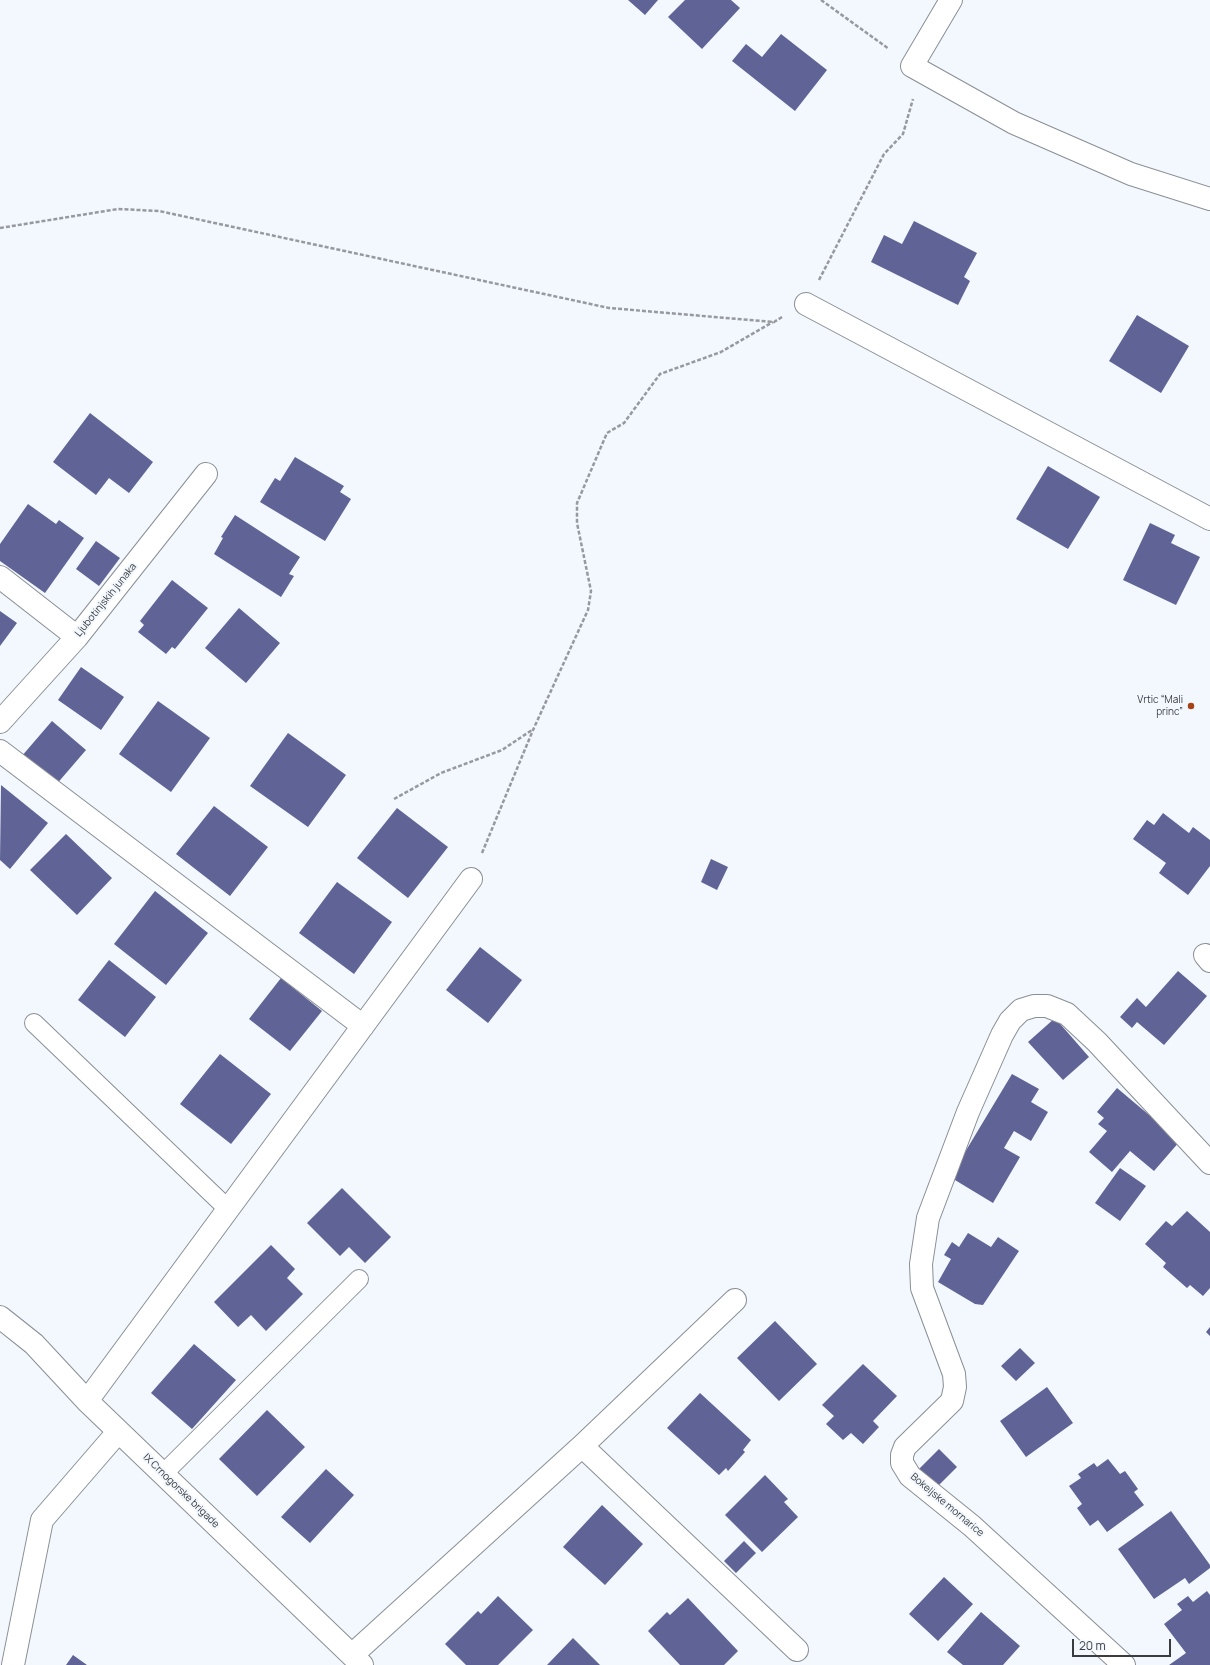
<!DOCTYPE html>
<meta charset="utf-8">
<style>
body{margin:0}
#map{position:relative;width:1210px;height:1665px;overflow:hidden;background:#f3f8fe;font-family:Manrope,sans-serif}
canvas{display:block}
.scale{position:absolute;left:1072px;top:1639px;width:99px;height:18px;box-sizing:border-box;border:2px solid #3a3c3f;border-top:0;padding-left:5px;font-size:12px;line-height:14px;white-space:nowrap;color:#3a3c3f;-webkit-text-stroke:3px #f3f8fe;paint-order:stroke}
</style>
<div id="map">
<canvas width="1210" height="1665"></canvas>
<div class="scale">20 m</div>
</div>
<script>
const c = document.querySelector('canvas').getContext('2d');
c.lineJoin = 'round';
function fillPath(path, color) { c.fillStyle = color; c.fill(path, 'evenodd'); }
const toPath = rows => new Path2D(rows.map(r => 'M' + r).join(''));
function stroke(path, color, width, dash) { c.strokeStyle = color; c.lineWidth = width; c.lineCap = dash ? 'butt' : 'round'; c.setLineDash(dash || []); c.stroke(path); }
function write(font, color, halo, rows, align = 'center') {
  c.font = font + ' Manrope,sans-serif'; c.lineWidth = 4; c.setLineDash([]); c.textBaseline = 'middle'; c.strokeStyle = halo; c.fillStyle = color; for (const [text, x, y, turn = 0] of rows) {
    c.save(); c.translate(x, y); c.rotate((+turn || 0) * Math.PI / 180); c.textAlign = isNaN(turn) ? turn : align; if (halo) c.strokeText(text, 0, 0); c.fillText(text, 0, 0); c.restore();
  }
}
fillPath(toPath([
 [628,0,658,0,645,15],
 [685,0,731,0,740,8,702,49,668,17],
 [781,34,827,70,795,111,732,61,746,44,762,57],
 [914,221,977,253,964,277,970,281,958,305,871,262,884,235,902,244],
 [1137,315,1189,346,1161,393,1109,361],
 [90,413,153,462,129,493,109,478,96,495,53,462],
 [295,457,344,486,340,492,351,499,325,541,260,502,275,478,280,481],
 [1048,466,1100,497,1068,549,1016,519],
 [28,504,56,524,59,520,84,538,45,593,0,561,0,544],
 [235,515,300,557,289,574,294,576,281,597,214,554,223,538,221,537],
 [1150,523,1175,535,1171,543,1200,557,1176,605,1123,580],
 [96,541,120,558,99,586,76,569],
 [172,580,208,608,175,649,172,647,166,654,138,632,144,625,140,621],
 [239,608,280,643,246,683,205,648],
 [0,611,17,623,0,646],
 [81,667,124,697,101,730,58,700],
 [158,701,210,738,171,792,119,754],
 [52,721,86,750,55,786,21,757],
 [288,733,346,775,308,827,250,786],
 [1,785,48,823,10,869,0,860],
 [214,806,268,847,230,896,176,854],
 [397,808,448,847,408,898,357,858],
 [1163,813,1189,833,1193,827,1210,840,1210,866,1188,895,1159,873,1166,863,1133,839,1147,820,1154,825],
 [66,834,112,878,77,915,30,870],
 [711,859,728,867,717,890,701,882],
 [337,882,392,922,354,974,299,933],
 [155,891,208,933,166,985,114,944],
 [480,947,522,980,488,1023,446,990],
 [109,960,156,997,125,1037,78,1000],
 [1178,971,1207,996,1164,1045,1137,1022,1132,1028,1120,1017,1137,998,1146,1007],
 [281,978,322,1011,290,1051,249,1019],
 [1055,1018,1089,1057,1063,1080,1028,1042],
 [220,1054,271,1094,231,1144,180,1104],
 [1012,1074,1039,1089,1031,1102,1048,1112,1031,1141,1014,1131,1004,1148,1020,1157,993,1203,950,1177],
 [1117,1088,1180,1141,1154,1171,1130,1151,1112,1172,1089,1152,1107,1131,1098,1124,1104,1118,1097,1112],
 [1120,1168,1146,1186,1120,1221,1095,1203],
 [342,1188,391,1237,365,1263,349,1247,340,1256,307,1223],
 [1187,1211,1210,1232,1210,1288,1203,1296,1190,1285,1187,1288,1163,1267,1166,1263,1145,1244,1166,1221,1172,1226],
 [968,1233,991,1247,998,1237,1019,1251,983,1305,975,1304,938,1282,951,1259,944,1255,952,1242,959,1247],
 [271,1245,295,1269,287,1278,303,1294,266,1331,251,1315,238,1327,214,1302],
 [775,1321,817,1364,779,1401,737,1358],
 [1210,1327,1210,1336,1206,1332],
 [194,1344,236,1380,192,1429,151,1393],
 [1020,1348,1035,1363,1016,1381,1001,1366],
 [863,1364,897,1396,873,1421,879,1427,863,1444,851,1433,843,1440,826,1424,834,1416,822,1405],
 [1047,1387,1073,1423,1026,1457,1000,1421],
 [700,1393,751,1440,743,1450,745,1452,728,1471,726,1468,719,1475,667,1428],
 [267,1410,305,1447,257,1496,219,1459],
 [939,1449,957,1467,932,1492,914,1474],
 [1108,1459,1120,1474,1125,1471,1138,1489,1134,1492,1144,1505,1107,1532,1098,1520,1090,1526,1077,1508,1082,1504,1069,1486,1081,1478,1078,1474,1094,1463,1097,1467],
 [326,1469,354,1495,310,1543,281,1517],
 [765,1475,788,1499,784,1502,798,1517,762,1552,725,1515],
 [602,1505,643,1544,605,1585,563,1547],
 [1171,1511,1210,1565,1210,1568,1189,1584,1185,1578,1154,1599,1118,1549],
 [744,1541,756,1553,736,1573,724,1561],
 [944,1577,973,1604,938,1641,909,1614],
 [1207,1591,1210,1595,1210,1665,1169,1665,1186,1653,1164,1624,1182,1610,1177,1604,1188,1596,1193,1602],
 [498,1596,533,1630,498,1665,466,1665,445,1644,478,1611,481,1614],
 [688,1598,738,1651,724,1665,680,1665,648,1631,667,1612,670,1615],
 [981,1612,1020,1646,1003,1665,963,1665,947,1652],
 [573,1638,600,1665,547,1665],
 [73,1655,87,1665,66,1665]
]), '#606395');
const lane = toPath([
 [34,1023,228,1209],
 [163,1474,359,1279]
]);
const street = toPath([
 [951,0,912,66,1014,123,1131,174,1210,199],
 [806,304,1210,519],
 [0,577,77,637],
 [0,722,77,637,206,474],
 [0,751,363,1026],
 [1205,955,1210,961],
 [0,1317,34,1344,87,1401,362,1665],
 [87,1401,471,879],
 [582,1446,797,1650],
 [352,1655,582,1446,735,1300],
 [13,1665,42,1520,118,1432],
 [1124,1665,972,1526,910,1476,902,1463,902,1455,905,1447,952,1401,955,1387,954,1374,922,1288,921,1264,928,1218,968,1112,1002,1035,1010,1021,1021,1010,1034,1006,1047,1006,1067,1014,1097,1042,1210,1163]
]);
stroke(lane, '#898f95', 20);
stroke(street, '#898f95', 24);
stroke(toPath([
 [821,0,889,49],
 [0,228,118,209,159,211,609,308,774,322,782,317],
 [819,280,884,154,903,134,913,99],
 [394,799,441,773,502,750,532,730],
 [482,853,533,730,588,610,591,591,577,523,577,503,607,433,624,423,660,374,721,352,773,322]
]), '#96999d', 2.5, [4, 2]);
stroke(lane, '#fff', 18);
stroke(street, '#fff', 22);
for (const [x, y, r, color] of [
 [1191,706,4,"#a74214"]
]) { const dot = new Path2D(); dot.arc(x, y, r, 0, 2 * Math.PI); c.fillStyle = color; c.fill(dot); stroke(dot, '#f3f8fe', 1.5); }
write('10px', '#3a3c3f', '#f3f8fe', [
 ["Ljubotinjskih junaka",106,600,-51],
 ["IX Crnogorske brigade",181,1491,44],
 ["Bokeljske mornarice",947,1505,40]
]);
write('10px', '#3a3c3f', '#f3f8fe', [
 ["Vrtic “Mali",1183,700],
 ["princ”",1183,712]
], 'right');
</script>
